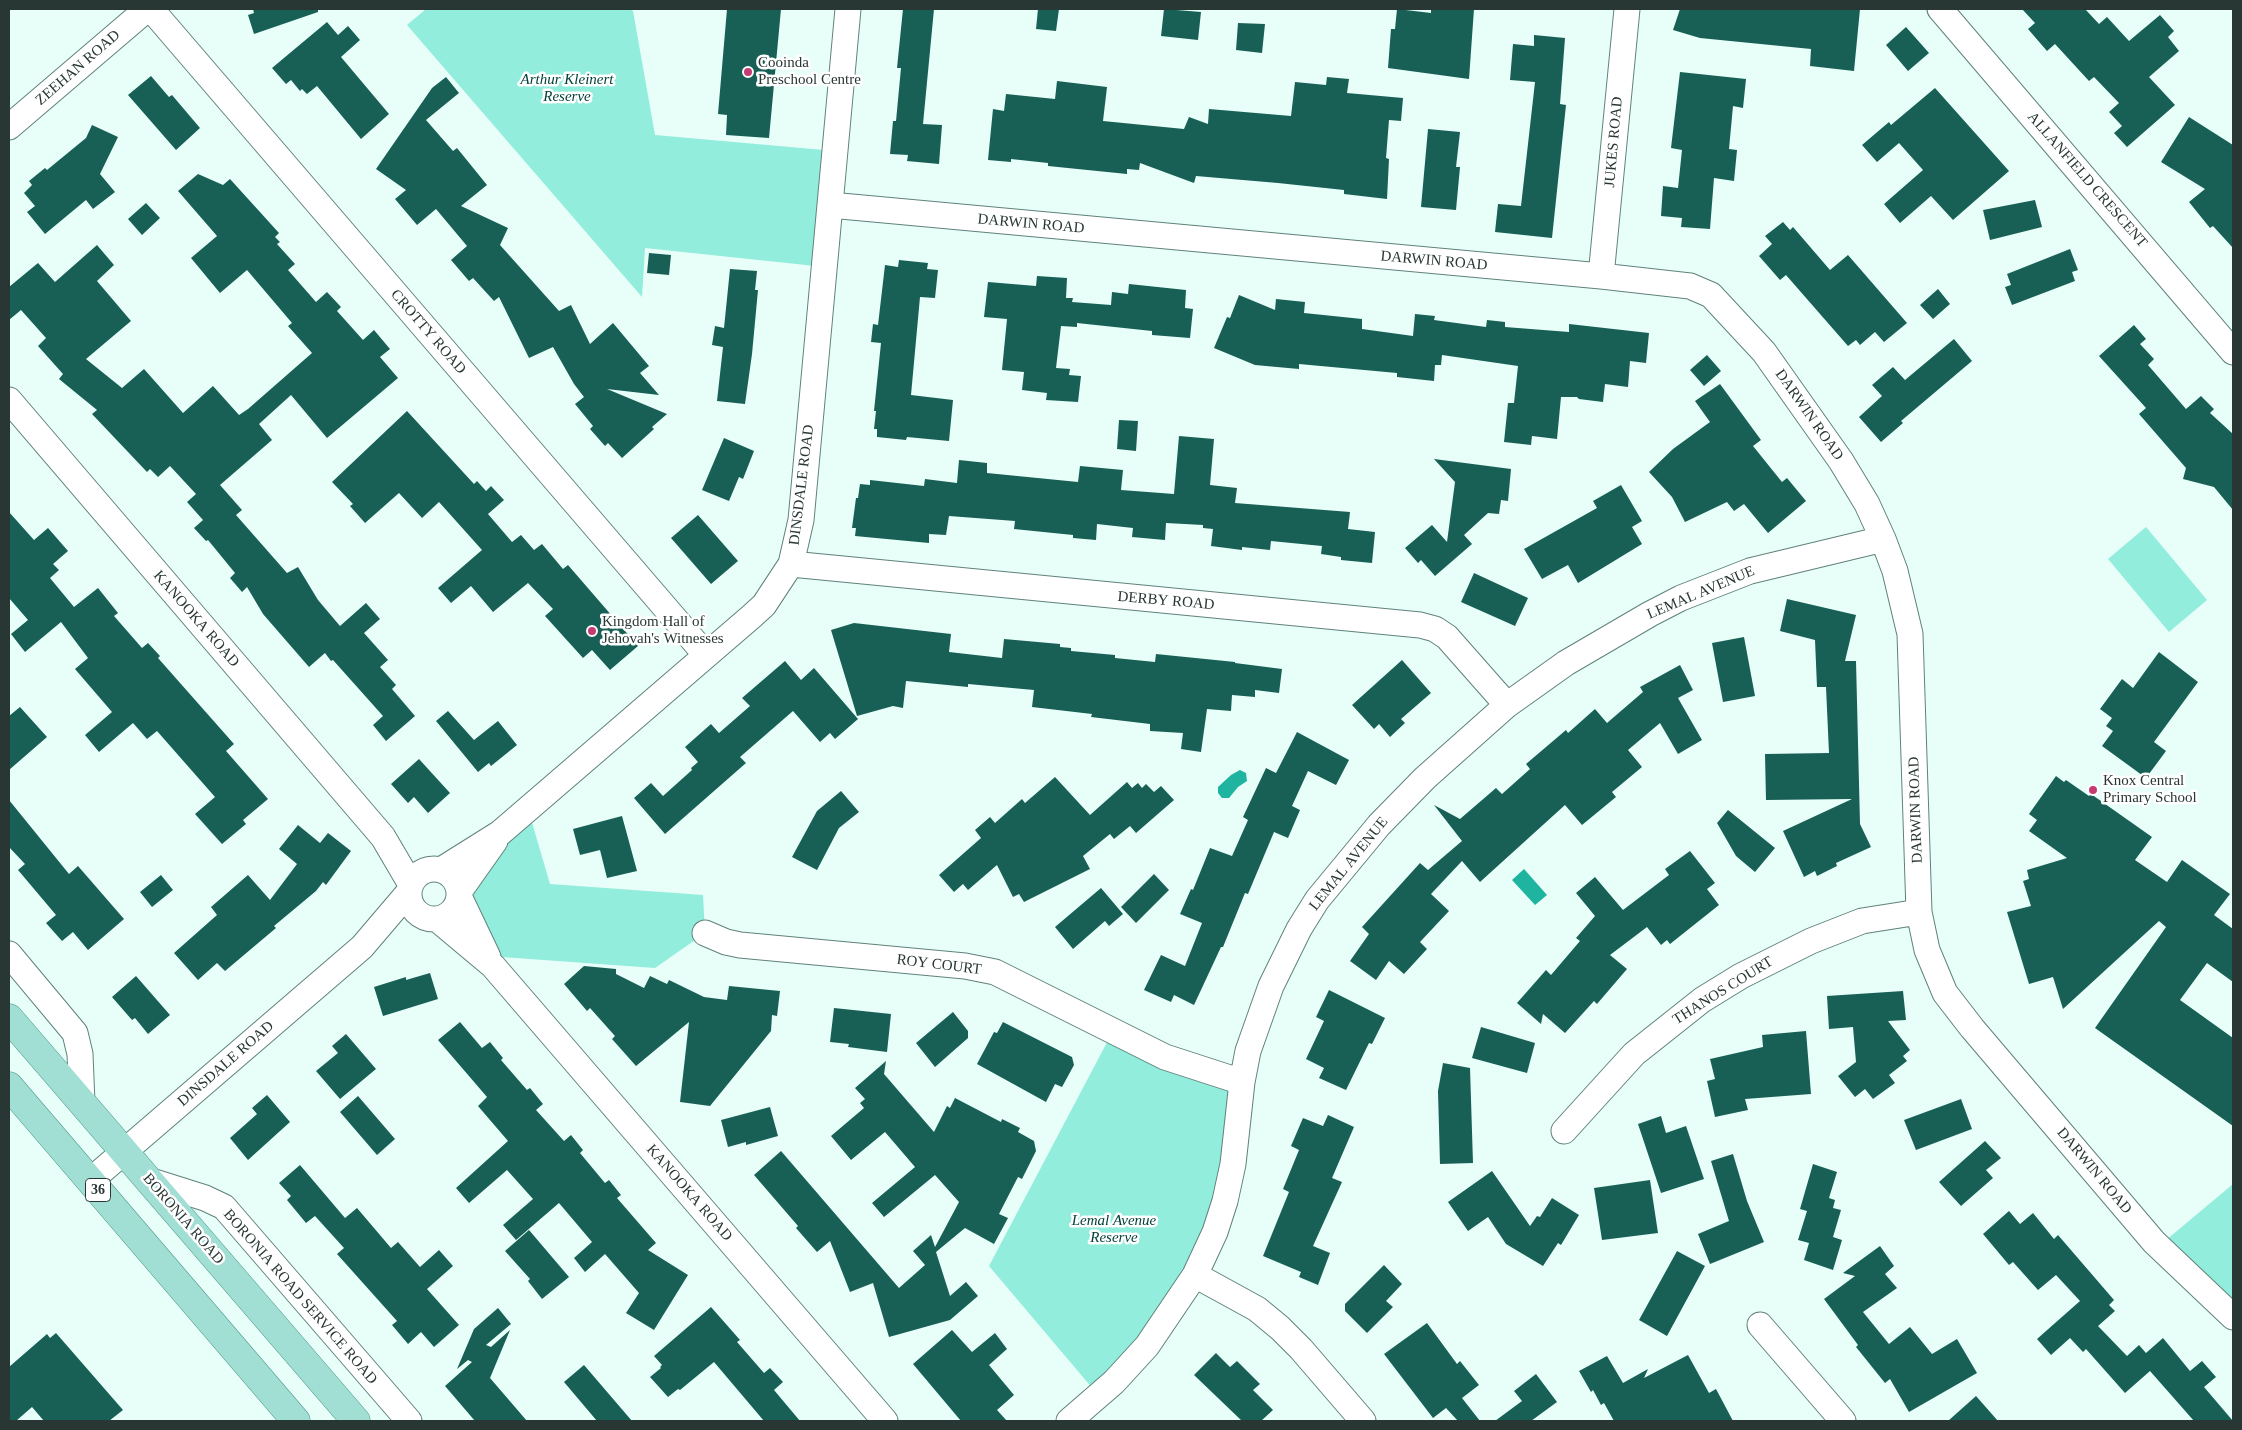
<!DOCTYPE html>
<style>
body{margin:0}
#map{position:relative;width:2242px;height:1430px;overflow:hidden;background:#e7fef9;font-family:Georgia,serif}
canvas{display:block}
.frame{position:absolute;inset:0;border:10px solid #293734;pointer-events:none}
</style>
<div id="map">
<canvas width="2242" height="1430"></canvas>
<div class="frame"></div>
</div>
<script>
const c = document.querySelector('canvas').getContext('2d');
c.lineJoin = 'round';
function fillPath(path, color) { c.fillStyle = color; c.fill(path, 'evenodd'); }
const toPath = rows => new Path2D(rows.map(r => 'M' + r).join(''));
function stroke(path, color, width, dash) { c.strokeStyle = color; c.lineWidth = width; c.lineCap = dash ? 'butt' : 'round'; c.setLineDash(dash || []); c.stroke(path); }
function write(font, color, halo, rows, align = 'center') {
  c.font = font + ' Georgia,serif'; c.lineWidth = 5; c.setLineDash([]); c.textBaseline = 'middle'; c.strokeStyle = halo; c.fillStyle = color; for (const [text, x, y, turn = 0] of rows) {
    c.save(); c.translate(x, y); c.rotate((+turn || 0) * Math.PI / 180); c.textAlign = isNaN(turn) ? turn : align; if (halo) c.strokeText(text, 0, 0); c.fillText(text, 0, 0); c.restore();
  }
}
fillPath(toPath([
 [426,9,630,9,633,11,655,135,835,151,825,267,645,248,642,297,407,25],
 [2146,527,2207,600,2169,632,2108,559],
 [528,809,550,884,703,895,705,933,655,968,488,956,459,896],
 [1113,1031,1242,1082,1215,1232,1099,1396,989,1266],
 [2233,1184,2233,1317,2159,1246]
]), '#92eddc');
fillPath(toPath([
 [1240,770,1246,773,1247,781,1238,787,1229,798,1222,798,1218,793,1218,787,1231,775],
 [1524,869,1547,895,1535,905,1512,880]
]), '#1fb4a0');
fillPath(toPath([
 [253,9,318,9,318,12,254,34,248,15,254,13],
 [727,9,781,9,769,138,726,135,727,115,718,114],
 [903,9,934,9,923,124,942,125,939,164,907,161,908,155,890,154,893,121,896,121,901,68,897,68],
 [1038,9,1059,9,1056,31,1036,29],
 [1164,9,1201,12,1198,40,1161,36],
 [1397,9,1431,13,1431,9,1474,9,1469,79,1388,68,1391,29,1395,29],
 [1680,9,1860,9,1854,71,1810,66,1811,49,1700,38,1673,30],
 [2022,9,2085,9,2099,24,2107,17,2129,41,2160,15,2174,31,2168,37,2179,51,2149,77,2175,105,2127,147,2114,133,2122,126,2109,112,2119,103,2094,77,2089,81,2055,44,2047,51,2028,29,2035,23],
 [327,22,338,35,348,26,360,40,341,57,389,114,361,139,317,86,307,94,302,89,300,91,291,80,286,84,272,68],
 [1238,23,1265,24,1262,53,1236,50],
 [1906,27,1929,53,1908,71,1886,45],
 [1534,35,1565,38,1560,104,1566,105,1552,238,1495,232,1498,204,1521,206,1535,82,1510,80,1513,44,1534,46],
 [1680,72,1746,79,1743,108,1733,106,1729,149,1737,150,1734,181,1714,178,1710,229,1681,227,1682,218,1661,216,1663,186,1678,188,1682,150,1671,148],
 [151,76,169,97,172,95,200,128,176,150,128,95],
 [446,77,459,93,426,120,453,151,457,148,487,185,461,206,508,228,500,245,559,311,571,305,590,344,613,323,649,366,640,373,659,395,607,389,667,414,652,427,654,429,622,458,608,443,605,446,590,429,593,426,575,404,584,397,574,384,553,347,529,358,499,297,494,301,473,278,469,281,451,260,467,246,436,209,417,225,395,199,406,190,376,169,432,88],
 [1327,77,1349,79,1347,93,1403,98,1401,121,1389,120,1386,158,1389,159,1387,199,1344,194,1344,190,1278,183,1196,176,1194,183,1140,163,1139,170,1127,169,1127,174,1048,166,1048,163,1011,159,1011,162,988,160,993,109,1004,111,1006,94,1055,99,1057,81,1107,87,1103,121,1184,129,1189,117,1208,124,1209,109,1291,116,1295,82,1326,85],
 [1935,88,2009,171,1953,220,1931,196,1900,223,1884,204,1923,170,1899,143,1877,162,1862,145,1889,122,1891,125],
 [2189,117,2233,145,2233,248,2213,226,2210,228,2189,202,2205,189,2161,162],
 [92,125,118,137,100,174,115,192,93,209,86,200,45,234,27,212,35,206,24,193,32,185,29,181,45,168,47,170,86,138],
 [1428,129,1460,132,1456,167,1460,167,1456,210,1421,207],
 [198,174,223,185,230,179,279,233,275,237,280,242,277,244,295,264,288,270,316,302,327,292,341,307,337,311,363,340,374,330,390,349,380,357,398,378,327,438,291,395,259,424,272,440,220,485,242,510,236,515,287,573,298,567,318,600,340,626,366,603,380,619,364,633,388,660,380,667,396,685,392,689,415,716,386,741,373,725,383,716,333,660,331,661,325,653,309,667,263,614,247,587,242,592,230,578,235,573,208,540,206,541,194,528,203,520,187,502,196,494,170,466,158,477,150,469,147,472,92,414,97,410,59,379,63,374,38,346,46,338,21,310,9,320,9,287,38,263,55,282,97,245,114,265,97,281,131,321,86,359,122,388,144,369,183,413,213,386,239,415,248,409,312,353,288,326,292,323,247,270,220,293,191,258,217,236,178,191],
 [2035,200,2042,227,1990,240,1983,210],
 [146,203,160,218,142,235,128,219],
 [1783,222,1790,230,1793,227,1830,270,1848,255,1907,323,1884,342,1875,332,1860,345,1856,340,1848,346,1786,275,1780,280,1759,256,1772,244,1765,236],
 [2070,249,2078,270,2072,272,2075,281,2012,305,2005,287,2011,285,2007,274],
 [649,253,671,255,669,275,647,273],
 [899,260,928,263,927,269,938,270,935,298,920,297,911,395,953,400,949,441,907,437,906,440,877,437,877,429,874,429,876,411,874,411,881,343,871,342,873,324,878,325,885,265,898,267],
 [730,269,757,271,755,290,758,290,752,354,745,404,717,401,723,347,712,345,715,326,724,328],
 [1037,276,1067,278,1066,298,1073,298,1072,302,1111,305,1112,292,1128,294,1129,284,1186,290,1185,308,1193,309,1190,338,1152,335,1152,331,1077,323,1077,327,1061,326,1056,368,1070,369,1069,375,1081,376,1078,402,1046,400,1047,393,1022,390,1024,372,1002,370,1007,319,984,317,988,282,1036,286],
 [1938,289,1950,304,1933,319,1920,305],
 [1239,295,1275,310,1276,299,1305,302,1304,313,1362,319,1362,329,1413,336,1415,314,1435,316,1434,320,1486,327,1487,320,1505,322,1505,327,1569,332,1569,324,1649,333,1646,363,1630,361,1628,387,1605,384,1603,402,1579,399,1577,397,1561,397,1557,439,1532,436,1531,445,1504,442,1508,403,1514,403,1518,366,1442,355,1441,365,1435,365,1434,381,1397,377,1397,373,1299,364,1299,369,1255,365,1214,348,1227,317,1230,318],
 [2134,325,2146,339,2140,344,2154,359,2148,365,2186,409,2201,396,2214,409,2210,413,2233,434,2233,510,2214,487,2183,479,2186,468,2139,414,2146,408,2099,356],
 [1954,339,1972,361,1901,421,1903,423,1881,442,1859,417,1882,396,1872,385,1893,367,1905,380],
 [1707,355,1721,371,1704,386,1690,370],
 [1720,384,1761,440,1753,446,1782,482,1787,478,1806,501,1768,533,1744,504,1734,511,1727,502,1685,522,1672,497,1649,472,1673,449,1710,422,1695,401],
 [407,411,474,484,477,481,486,491,491,486,504,500,488,514,512,542,521,535,534,550,542,544,563,569,568,565,638,646,610,670,592,650,583,658,545,616,553,609,528,583,493,612,471,586,451,603,438,588,482,550,439,502,422,518,399,493,365,523,350,506,353,504,332,482],
 [1119,420,1138,421,1136,451,1117,449],
 [1179,436,1214,439,1210,485,1237,488,1235,503,1350,512,1348,529,1375,532,1372,563,1341,560,1341,557,1321,554,1322,546,1271,541,1270,550,1242,547,1242,550,1211,546,1213,529,1203,528,1203,525,1166,523,1165,540,1132,537,1133,528,1097,524,1096,540,1073,538,1073,535,1014,529,1015,521,949,516,946,535,929,534,929,543,855,536,856,528,852,528,856,498,858,498,860,484,870,485,870,480,924,486,925,479,957,483,959,460,987,463,987,473,1078,482,1080,466,1123,470,1121,490,1174,494],
 [724,438,754,451,743,479,739,477,729,501,702,490],
 [1434,459,1511,469,1508,501,1501,500,1499,514,1488,513,1464,535,1472,544,1435,576,1421,560,1418,563,1405,548,1432,525,1447,542,1455,482],
 [1621,485,1642,521,1632,527,1642,544,1578,583,1568,565,1542,579,1524,549,1597,508,1593,501],
 [9,512,34,540,48,528,68,551,53,564,59,570,50,578,74,607,98,588,118,613,114,616,142,648,148,643,160,656,158,658,234,744,226,751,268,799,243,820,246,824,222,844,195,814,215,797,157,731,147,739,133,723,99,752,85,735,112,712,75,669,88,658,61,622,25,652,11,634,28,620,9,598],
 [698,515,738,561,711,584,671,538],
 [1474,573,1528,598,1515,626,1461,602],
 [1787,599,1856,615,1845,661,1856,661,1860,824,1871,847,1836,863,1837,866,1817,876,1815,871,1804,877,1783,831,1852,799,1766,800,1765,754,1829,753,1826,687,1817,687,1815,640,1780,631],
 [854,623,951,634,949,652,1002,658,1004,639,1060,644,1060,647,1071,648,1071,651,1115,655,1115,658,1155,662,1156,654,1235,662,1235,663,1282,669,1279,693,1255,690,1255,697,1232,695,1231,711,1207,709,1201,752,1181,749,1183,733,1150,731,1150,724,1091,717,1092,714,1032,707,1034,690,968,684,968,687,906,681,903,708,893,706,857,716,831,630],
 [1744,637,1755,696,1723,702,1712,643],
 [2159,652,2198,682,2154,742,2166,751,2146,778,2102,746,2113,731,2106,726,2112,718,2100,709,2122,679,2133,688],
 [1402,660,1431,693,1401,719,1405,723,1390,737,1379,724,1374,729,1352,705],
 [785,661,801,680,814,668,858,719,835,739,830,733,820,742,793,711,740,757,746,763,665,834,634,798,651,783,663,796,692,770,691,768,698,762,685,747,711,724,719,733,750,706,742,698],
 [1680,665,1693,690,1678,698,1702,740,1678,754,1660,723,1628,750,1642,767,1612,792,1616,797,1582,825,1565,805,1480,882,1462,861,1431,894,1449,911,1420,942,1427,949,1404,974,1389,961,1376,980,1350,961,1369,934,1362,927,1420,863,1428,870,1462,841,1434,805,1460,819,1496,788,1502,794,1530,769,1526,764,1566,730,1568,733,1595,709,1607,723,1643,692,1640,687],
 [20,707,47,737,9,770,9,716],
 [448,711,474,740,498,721,517,745,491,766,489,763,478,772,436,721],
 [1297,732,1349,760,1336,785,1308,771,1292,806,1300,810,1288,838,1274,832,1248,894,1245,893,1223,947,1221,947,1194,1005,1174,995,1171,1002,1144,990,1161,955,1185,966,1202,923,1180,914,1191,889,1193,890,1210,848,1232,856,1248,820,1243,817,1266,768,1276,773],
 [419,759,450,793,428,813,414,797,408,803,391,784],
 [2056,776,2064,782,2066,780,2089,796,2091,794,2152,837,2135,860,2167,882,2182,860,2230,894,2214,915,2233,929,2233,982,2207,963,2180,1000,2233,1038,2233,1126,2095,1028,2166,927,2159,921,2063,1009,2053,977,2029,984,2007,912,2031,906,2023,881,2029,879,2027,870,2067,858,2029,831,2037,820,2029,814],
 [1055,777,1090,815,1127,782,1132,788,1138,783,1142,788,1146,784,1154,792,1161,786,1174,800,1136,833,1130,826,1114,839,1110,834,1083,856,1090,869,1024,902,1019,894,1013,897,997,865,968,890,963,884,954,892,939,875,981,838,975,830,990,817,995,823,1022,799,1025,803],
 [841,791,859,812,839,828,817,870,792,857,817,811],
 [9,800,69,874,78,866,124,919,88,950,73,932,62,941,46,923,56,915,18,870,25,864,9,847],
 [1728,810,1775,848,1755,872,1736,856,1717,823],
 [622,816,637,871,607,878,600,850,580,855,573,829],
 [298,825,320,843,328,833,351,851,326,885,323,882,316,891,274,926,276,928,225,971,217,963,198,980,174,953,217,915,211,907,248,875,270,900,297,864,279,849],
 [1690,851,1715,883,1707,889,1719,905,1670,944,1667,940,1661,945,1647,927,1610,955,1627,969,1597,1004,1594,1001,1565,1033,1543,1014,1541,1024,1517,1003,1546,970,1551,975,1580,941,1576,938,1595,916,1576,893,1595,877,1623,910,1669,875,1665,869],
 [1154,874,1169,890,1136,923,1121,907],
 [161,875,173,890,152,907,140,892],
 [1101,888,1123,914,1109,926,1105,921,1073,949,1055,927],
 [584,966,616,969,616,974,644,988,650,976,667,984,669,980,704,997,727,1000,729,986,780,991,777,1016,772,1015,771,1031,710,1106,680,1102,689,1022,636,1066,612,1039,615,1036,590,1008,587,1011,564,984],
 [430,973,438,999,383,1016,374,987,406,977,406,980],
 [136,976,170,1015,148,1034,135,1018,132,1020,112,997],
 [1329,990,1385,1018,1372,1044,1369,1043,1346,1090,1319,1078,1324,1068,1306,1059,1324,1021,1316,1017],
 [1903,991,1906,1020,1888,1021,1910,1050,1903,1056,1907,1061,1889,1075,1895,1083,1873,1099,1865,1089,1855,1097,1838,1076,1856,1062,1853,1027,1829,1029,1827,996],
 [834,1008,891,1014,887,1052,848,1047,849,1044,830,1042],
 [953,1012,968,1031,968,1038,935,1067,916,1043],
 [460,1022,482,1048,490,1042,503,1058,501,1060,527,1090,530,1088,543,1104,536,1110,564,1141,571,1135,583,1150,580,1153,605,1183,609,1180,621,1195,617,1198,656,1243,648,1250,688,1275,654,1330,626,1313,639,1293,605,1254,585,1272,574,1258,592,1242,559,1203,516,1240,503,1225,533,1199,507,1170,469,1203,456,1188,508,1141,478,1106,487,1097,438,1040],
 [1003,1022,1072,1057,1074,1065,1062,1087,1055,1084,1046,1102,977,1064,994,1032,997,1033],
 [1481,1027,1535,1043,1527,1073,1472,1058],
 [1806,1031,1811,1094,1745,1099,1748,1110,1715,1117,1707,1081,1715,1079,1710,1059,1763,1047,1762,1035],
 [346,1034,376,1069,340,1099,316,1071,338,1053,332,1046],
 [886,1061,884,1074,934,1132,947,1106,950,1108,955,1098,1001,1122,1002,1119,1020,1128,1018,1132,1034,1141,1036,1151,1022,1179,1018,1177,999,1214,1008,1218,994,1244,965,1228,936,1252,950,1296,966,1282,978,1296,950,1320,889,1337,873,1283,850,1292,830,1241,817,1252,796,1228,798,1226,754,1175,781,1151,899,1288,925,1265,913,1251,931,1235,935,1247,959,1202,935,1175,884,1217,872,1203,915,1167,885,1132,851,1160,831,1136,864,1108,860,1103,865,1099,855,1088],
 [1443,1063,1470,1068,1473,1163,1440,1164,1438,1091],
 [267,1095,290,1122,248,1160,230,1138,257,1114,252,1108],
 [358,1096,395,1139,377,1155,340,1112],
 [1961,1099,1972,1129,1916,1150,1904,1120],
 [770,1107,778,1136,746,1145,746,1142,728,1147,721,1120],
 [1328,1115,1354,1127,1332,1178,1342,1182,1313,1246,1330,1253,1318,1285,1299,1277,1301,1272,1263,1256,1289,1192,1283,1189,1299,1150,1291,1146,1303,1118,1323,1126],
 [1661,1116,1666,1133,1686,1126,1704,1179,1661,1193,1638,1124],
 [1985,1141,2001,1158,1986,1170,1993,1178,1961,1206,1939,1182],
 [1733,1154,1747,1201,1764,1242,1710,1264,1698,1234,1729,1221,1711,1161],
 [1813,1164,1837,1172,1829,1198,1835,1200,1833,1208,1841,1210,1833,1237,1842,1240,1833,1270,1804,1260,1809,1243,1798,1240,1807,1211,1800,1209],
 [300,1165,345,1218,357,1208,391,1248,398,1242,420,1267,439,1250,453,1266,427,1289,459,1325,434,1347,421,1332,408,1344,392,1325,397,1321,337,1254,344,1248,315,1216,306,1223,287,1200,291,1196,279,1183],
 [1492,1171,1530,1226,1537,1216,1540,1217,1552,1198,1579,1215,1561,1245,1558,1243,1543,1266,1506,1244,1488,1217,1468,1231,1448,1202],
 [1650,1180,1658,1233,1602,1240,1594,1188],
 [2009,1211,2020,1224,2033,1213,2054,1239,2058,1235,2114,1300,2109,1305,2115,1311,2098,1326,2127,1356,2139,1345,2146,1353,2163,1338,2190,1371,2202,1361,2216,1377,2204,1387,2233,1421,2194,1421,2150,1371,2125,1393,2086,1349,2083,1352,2070,1338,2051,1355,2037,1339,2080,1301,2056,1275,2038,1290,2013,1262,2009,1265,1983,1234],
 [529,1230,569,1277,542,1299,528,1281,530,1279,505,1251],
 [1880,1246,1894,1266,1885,1274,1897,1288,1863,1312,1889,1344,1910,1327,1932,1354,1957,1339,1977,1373,1909,1412,1890,1379,1885,1383,1856,1347,1858,1345,1824,1299,1855,1276,1843,1273],
 [1677,1251,1705,1266,1667,1336,1639,1320],
 [1384,1265,1402,1284,1386,1301,1393,1307,1367,1333,1345,1311,1345,1304],
 [711,1307,740,1340,737,1342,764,1373,770,1368,783,1382,774,1390,800,1421,764,1421,714,1362,680,1390,678,1389,668,1397,650,1377,661,1368,660,1367,662,1365,654,1356],
 [498,1308,511,1324,486,1345,491,1347,510,1330,490,1378,527,1421,475,1421,445,1386,472,1362,468,1360,457,1369,474,1329],
 [1427,1323,1457,1364,1460,1361,1479,1385,1462,1398,1480,1421,1458,1421,1446,1408,1433,1418,1384,1354],
 [952,1330,972,1352,995,1333,1007,1349,989,1365,1014,1395,997,1410,1007,1421,961,1421,913,1364],
 [56,1333,123,1410,109,1421,44,1421,32,1407,16,1421,9,1421,9,1367,47,1334,50,1338],
 [1216,1353,1230,1367,1237,1361,1260,1384,1253,1390,1273,1410,1261,1421,1242,1421,1194,1375],
 [1688,1355,1709,1393,1716,1389,1733,1421,1614,1421,1604,1403,1601,1405,1593,1390,1591,1392,1579,1371,1607,1356,1623,1383,1648,1369,1644,1378],
 [584,1365,632,1421,597,1421,564,1382],
 [1536,1374,1557,1402,1531,1421,1495,1421,1522,1401,1514,1391],
 [1976,1396,1998,1421,1948,1421]
]), '#186056');
const minor = toPath([
 [151,9,706,655],
 [1940,9,2233,352],
 [9,127,147,9],
 [830,205,1601,276,1690,286,1711,295,1764,352,1841,461,1867,504,1883,539,1895,571,1910,634,1919,912,1927,950,1945,993,1972,1028,2154,1242,2233,1317],
 [1601,276,1627,9],
 [9,400,383,837,410,883],
 [791,564,1420,625,1435,629,1447,637,1507,705],
 '409 894a25 25 0 1 1 50 0a25 25 0 1 1-50 0Z',
 [441,870,500,833,752,616,764,605,791,564,801,520,848,9],
 [459,892,495,841],
 [459,896,488,957],
 [438,920,493,966,885,1421],
 [705,933,726,942,740,945,965,966,995,972,1165,1057,1242,1082],
 [9,954,75,1033,80,1054,82,1103],
 [1564,1131,1634,1054,1702,1000,1741,976,1811,941,1862,921,1919,912],
 [90,1181,362,947,408,893],
 [151,1181,205,1198,224,1207,409,1421],
 [1195,1275,1257,1309,1280,1328,1301,1349,1363,1421],
 [1760,1325,1843,1421],
 [1069,1421,1114,1382,1147,1346,1195,1275,1215,1232,1225,1201,1233,1164,1242,1082,1248,1051,1271,986,1299,929,1317,900,1379,825,1425,778,1507,705,1566,663,1650,614,1681,598,1750,571,1883,539]
]);
const primary = toPath([
 [9,1018,356,1421],
 [9,1086,296,1421]
]);
stroke(minor, '#60827b', 27);
stroke(primary, '#4f978a', 29);
stroke(minor, '#fff', 25);
stroke(primary, '#a1dfd5', 28);
for (const [x, y, r, color] of [
 [748,72,5,"#c53a71"],
 [592,631,5,"#c53a71"],
 [2093,790,5,"#c53a71"]
]) { const dot = new Path2D(); dot.arc(x, y, r, 0, 2 * Math.PI); c.fillStyle = color; c.fill(dot); stroke(dot, '#fff', 2); }
for (const [x, y, w] of [
 [98,1190,25]
]) { const box = new Path2D(); box.roundRect(x - w / 2, y - 11.5, w, 23, 4); c.fillStyle = '#fff'; c.fill(box); stroke(box, '#293734', 1); }
write('bold 14px', '#293734', null, [
 ["36",98,1190]
]);
write('15px', '#293734', '#fff', [
 ["Cooinda",758,63],
 ["Preschool Centre",758,80],
 ["Kingdom Hall of",602,622],
 ["Jehovah's Witnesses",602,639],
 ["Knox Central",2103,781],
 ["Primary School",2103,798]
], 'left');
write('15px', '#293734', '#fff', [
 ["ZEEHAN ROAD",78,68,-41],
 ["JUKES ROAD",1614,142,-85],
 ["ALLANFIELD CRESCENT",2087,180,49],
 ["DARWIN ROAD",1031,224,5],
 ["DARWIN ROAD",1434,261,5],
 ["CROTTY ROAD",428,332,49],
 ["DARWIN ROAD",1809,415,55],
 ["DINSDALE ROAD",802,485,-83],
 ["LEMAL AVENUE",1701,593,-23],
 ["DERBY ROAD",1166,601,5],
 ["KANOOKA ROAD",196,619,49],
 ["DARWIN ROAD",1916,810,-92],
 ["LEMAL AVENUE",1349,864,-51],
 ["ROY COURT",939,965,7],
 ["THANOS COURT",1723,991,-32],
 ["DINSDALE ROAD",226,1064,-41],
 ["DARWIN ROAD",2094,1171,50],
 ["KANOOKA ROAD",689,1193,49],
 ["BORONIA ROAD",183,1219,49],
 ["BORONIA ROAD SERVICE ROAD",300,1297,49]
]);
write('italic 15px', '#024139', '#fff', [
 ["Arthur Kleinert",567,80],
 ["Reserve",567,97],
 ["Lemal Avenue",1114,1221],
 ["Reserve",1114,1238]
]);
</script>
